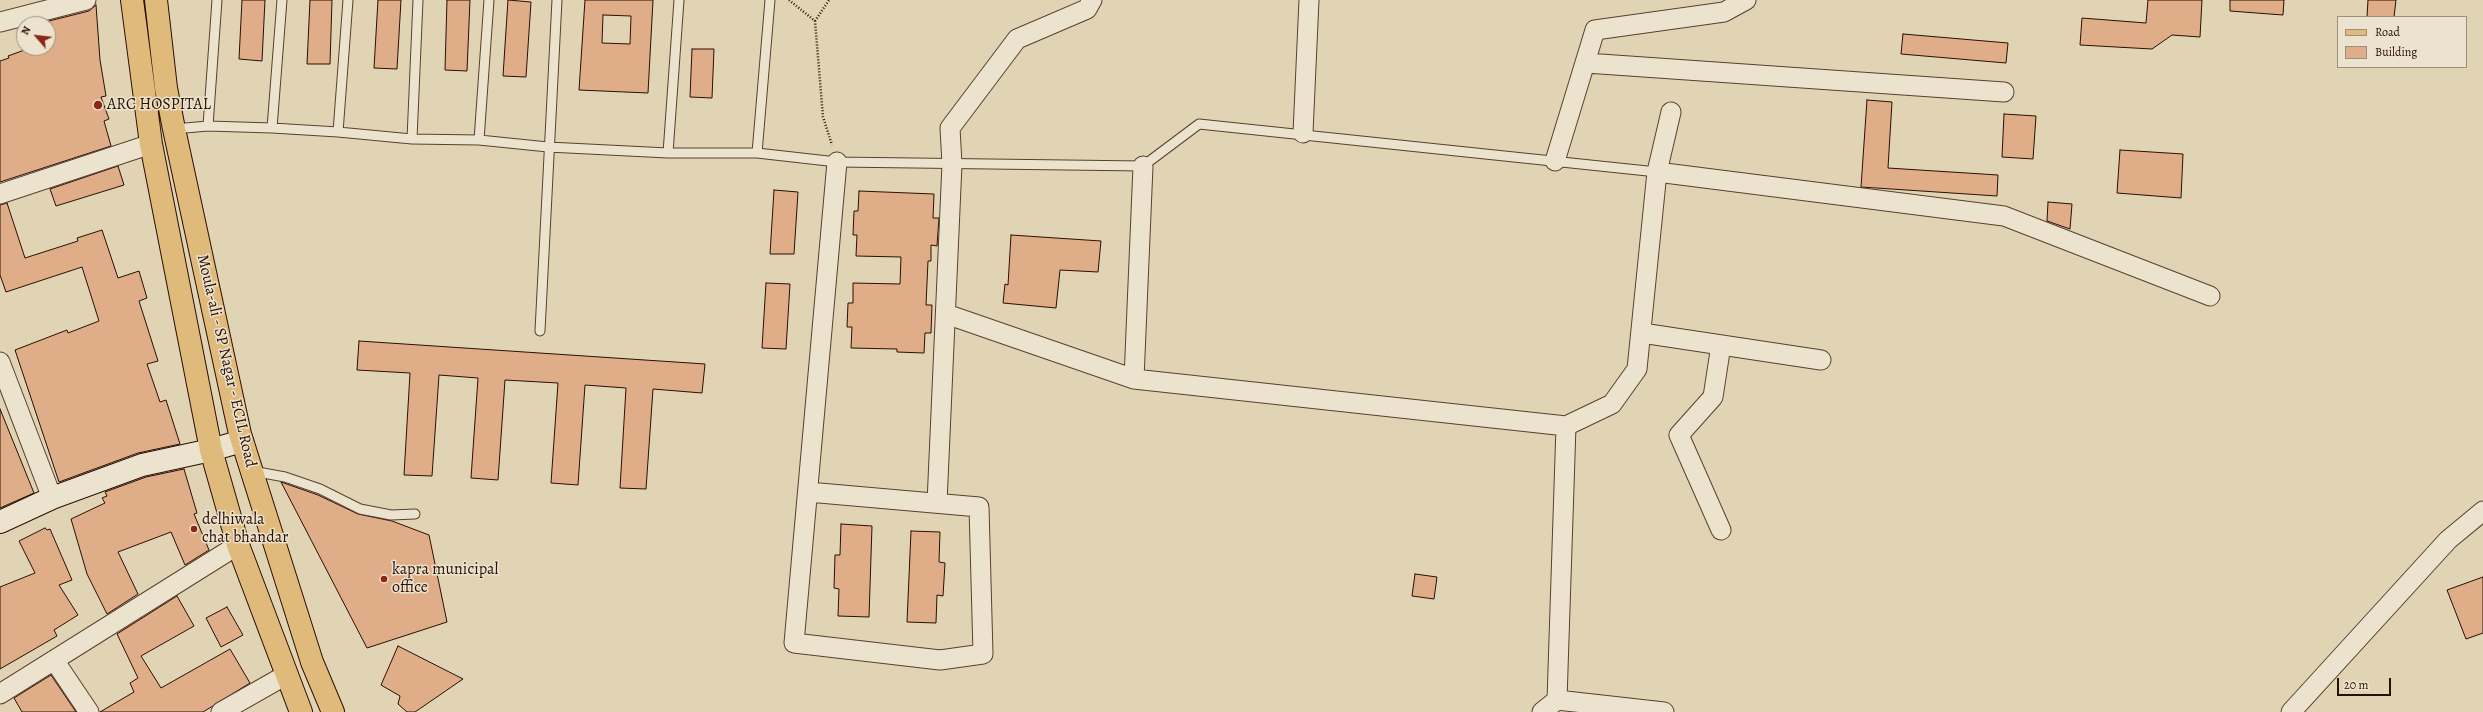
<!DOCTYPE html>
<style>
body{margin:0}
#map{position:relative;width:2483px;height:712px;overflow:hidden;background:#e1d4b4;font-family:Alegreya,serif}
canvas{display:block}
.legend{position:absolute;left:2337px;top:16px;width:130px;height:52px;box-sizing:border-box;background:#ece3ce;border:1px solid #9f8e7d;margin:0;padding:5px 7px;list-style:none;font-size:12px;color:#2b0e04}
.legend li{display:flex;align-items:center;gap:8px;height:20px}
.legend b{width:20px;border:1px solid #9f8e7d}
.north{position:absolute;left:16px;top:16px;width:40px;height:40px;box-sizing:border-box;background:#ece3ce;border:1px solid #9f8e7d;border-radius:50%;rotate:298deg;font-size:11px;font-weight:700;line-height:16px;text-align:center;color:#2b0e04}
.north::after{content:'';display:block;margin:auto;width:14px;height:18px;background:#8f2418;clip-path:polygon(50% 0,100% 100%,50% 72%,0 100%)}
.scale{position:absolute;left:2337px;top:678px;width:54px;height:18px;box-sizing:border-box;border:2px solid #2b0e04;border-top:0;padding-left:5px;font-size:12px;line-height:14px;white-space:nowrap;color:#2b0e04;-webkit-text-stroke:3px #ece3ce;paint-order:stroke}
</style>
<div id="map">
<canvas width="2483" height="712"></canvas>
<ul class="legend">
<li><b style="height:5px;background:#e0ba7a"></b>Road</li>
<li><b style="height:11px;background:#dfad87"></b>Building</li>
</ul>
<div class="north">N</div>
<div class="scale">20 m</div>
</div>
<script>
const c = document.querySelector('canvas').getContext('2d');
c.lineJoin = 'round';
function fillPath(path, color) { c.fillStyle = color; c.fill(path, 'evenodd'); }
const toPath = rows => new Path2D(rows.map(r => 'M' + r).join(''));
function stroke(path, color, width, dash) { c.strokeStyle = color; c.lineWidth = width; c.lineCap = dash ? 'butt' : 'round'; c.setLineDash(dash || []); c.stroke(path); }
function write(font, color, halo, rows, align = 'center') {
  c.font = font + ' Alegreya,serif'; c.lineWidth = 3; c.setLineDash([]); c.textBaseline = 'middle'; c.strokeStyle = halo; c.fillStyle = color; for (const [text, x, y, turn = 0] of rows) {
    c.save(); c.translate(x, y); c.rotate((+turn || 0) * Math.PI / 180); c.textAlign = isNaN(turn) ? turn : align; if (halo) c.strokeText(text, 0, 0); c.fillText(text, 0, 0); c.restore();
  }
}
const building = toPath([
 [242,0,265,0,262,61,239,59,242,0],
 [310,0,332,0,330,64,307,64,310,0],
 [378,0,401,0,397,69,374,68,378,0],
 [447,0,470,0,467,71,445,70,447,0],
 [508,0,531,2,526,77,503,76,508,0],
 [585,0,653,0,648,93,579,90,585,0],
 [603,15,631,16,630,44,602,43,603,15],
 [2148,0,2202,0,2200,37,2172,35,2152,49,2080,45,2082,18,2146,23,2148,0],
 [2230,0,2284,0,2283,15,2230,11,2230,0],
 [2368,0,2396,0,2394,17,2367,17,2368,0],
 [96,5,100,60,106,96,101,97,109,119,104,121,111,146,0,182,0,61,9,58,8,56,30,48,48,48,48,24,37,24,89,11,96,5],
 [1903,34,2008,43,2006,63,1901,54,1903,34],
 [692,49,714,49,712,98,690,97,692,49],
 [1867,100,1892,102,1888,168,1998,175,1997,196,1861,187,1867,100],
 [2004,114,2036,116,2033,159,2002,157,2004,114],
 [2120,150,2183,154,2181,198,2117,193,2120,150],
 [118,166,124,185,56,206,50,189,118,166],
 [774,190,798,192,794,254,770,254,774,190],
 [859,191,934,194,933,218,939,218,937,246,931,245,931,261,928,261,926,305,932,305,931,333,925,333,924,353,897,352,897,349,851,348,852,327,847,327,848,303,853,303,853,283,900,284,901,257,856,256,857,235,853,235,854,211,858,211,859,191],
 [2048,202,2072,204,2070,229,2047,221,2048,202],
 [7,203,25,258,78,241,77,238,102,230,118,278,139,271,147,298,139,301,158,361,147,364,160,402,166,400,180,444,138,453,59,482,15,350,67,330,68,333,99,321,82,267,6,292,0,275,0,205,7,203],
 [1011,235,1101,241,1098,272,1060,270,1056,308,1003,303,1005,284,1008,285,1011,235],
 [766,283,790,284,786,349,762,348,766,283],
 [359,341,705,364,702,393,653,389,646,489,620,488,626,388,585,385,578,485,551,483,558,383,505,380,498,480,471,478,478,378,439,375,432,476,404,475,410,373,357,370,359,341],
 [0,409,34,493,0,508,0,409],
 [184,469,197,513,194,514,209,550,185,565,171,532,118,552,138,594,107,614,87,574,71,519,105,503,102,498,107,496,105,492,146,477,184,469],
 [281,482,318,495,358,514,392,521,429,535,447,622,367,648,281,482],
 [841,524,872,526,869,617,838,616,839,589,834,588,835,555,840,555,841,524],
 [45,528,47,530,50,529,72,580,59,585,78,615,54,630,57,636,0,669,0,587,35,573,19,541,45,528],
 [911,531,940,532,939,562,945,563,943,596,937,595,936,623,907,622,911,531],
 [1415,574,1437,577,1434,599,1412,596,1415,574],
 [2483,577,2483,633,2466,639,2447,590,2483,577],
 [177,596,194,626,141,656,161,688,230,649,250,683,203,712,100,712,134,692,130,683,138,678,117,634,177,596],
 [227,607,243,635,221,647,206,618,227,607],
 [398,646,463,679,415,712,407,712,398,704,400,696,381,685,398,646],
 [51,675,76,712,22,712,14,698,51,675]
]);
fillPath(building, '#dfad87');
stroke(building, '#2b0e04', 1);
const lane = toPath([
 [208,126,217,0],
 [272,128,282,0],
 [174,129,208,126,272,128,338,132,412,139,479,140,548,147,668,153,757,153,837,162,1143,166,1199,124,1657,172],
 [338,132,348,0],
 [412,139,418,0],
 [479,140,489,0],
 [668,153,679,0],
 [757,153,770,0],
 [540,331,557,0],
 [252,471,285,477,320,489,360,509,391,515,415,514]
]);
const street = toPath([
 [0,22,86,0],
 [1586,63,2004,92],
 [1303,133,1309,0],
 [1555,161,1595,30,1724,12,1746,0],
 [1657,172,2004,216,2210,296],
 [0,194,151,144],
 [946,314,1134,379,1566,426],
 [1642,333,1821,360],
 [0,362,52,498],
 [1134,379,1143,166],
 [808,492,979,507,983,654,940,660,794,643,837,162],
 [937,503,952,164,950,128,1017,39,1087,9,1092,0],
 [1721,530,1679,435,1713,397,1721,345],
 [54,660,89,712],
 [0,694,238,545],
 [1557,700,1664,712],
 [221,712,286,675],
 [1542,712,1557,700,1566,426,1612,404,1637,369,1657,172,1671,112],
 [2291,712,2448,540,2483,511]
]);
const secondary = toPath([
 [0,522,52,498,142,465,211,450,242,441]
]);
const primary = toPath([
 [132,0,151,144,211,450,238,545,301,712],
 [156,0,166,88,174,129,240,434,312,662,333,712]
]);
stroke(lane, '#584030', 11);
stroke(street, '#584030', 21);
stroke(secondary, '#2b0e04', 24);
stroke(primary, '#2b0e04', 24);
stroke(toPath([
 [789,0,815,21,823,117,832,145],
 [815,21,829,0]
]), '#2b0e04', 2.5, [1, 2]);
stroke(lane, '#ece3ce', 9);
stroke(street, '#ece3ce', 19);
stroke(secondary, '#ece3ce', 22);
stroke(primary, '#e0ba7a', 22);
for (const [x, y, r, color] of [
 [98,105,5,"#8f2418"],
 [194,529,4,"#8f2418"],
 [384,579,4,"#8f2418"]
]) { const dot = new Path2D(); dot.arc(x, y, r, 0, 2 * Math.PI); c.fillStyle = color; c.fill(dot); stroke(dot, '#ece3ce', 1.5); }
write('16px', '#2b0e04', '#ece3ce', [
 ["ARC HOSPITAL",107,105],
 ["delhiwala",202,520],
 ["chat bhandar",202,538],
 ["kapra municipal",392,570],
 ["office",392,588]
], 'left');
write('16px', '#2b0e04', '#ece3ce', [
 ["Moula-ali - SP Nagar - ECIL Road",226,361,77]
]);
</script>
